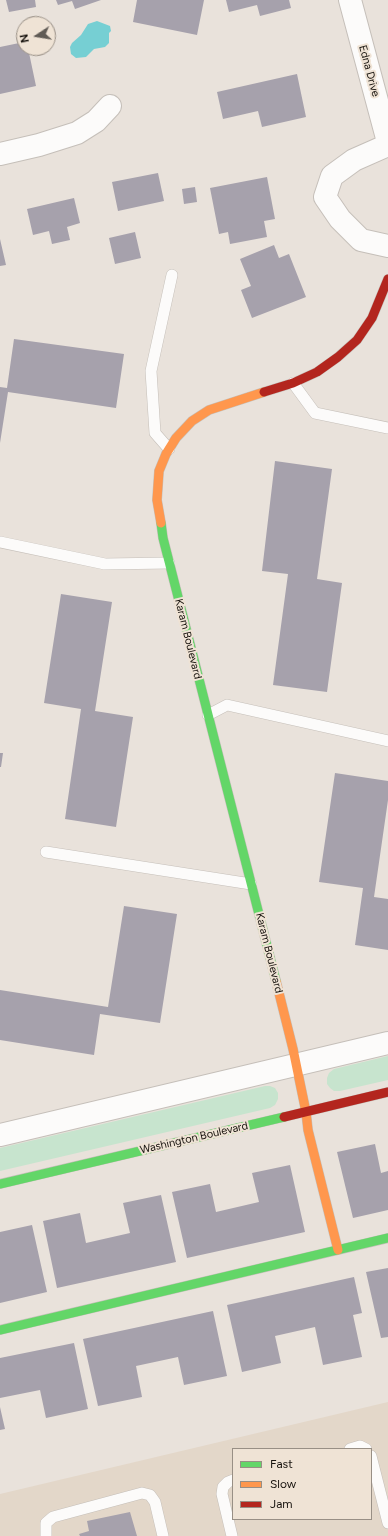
<!DOCTYPE html>
<style>
body{margin:0}
#map{position:relative;width:388px;height:1536px;overflow:hidden;background:#e9e2db;font-family:Figtree,sans-serif}
canvas{display:block}
.legend{position:absolute;left:232px;top:1448px;width:140px;height:72px;box-sizing:border-box;background:#efe3d5;border:1px solid #988f85;margin:0;padding:5px 7px;list-style:none;font-size:12px;color:#16120d}
.legend li{display:flex;align-items:center;gap:8px;height:20px}
.legend b{width:20px;border:1px solid #988f85}
.north{position:absolute;left:16px;top:16px;width:40px;height:40px;box-sizing:border-box;background:#efe3d5;border:1px solid #988f85;border-radius:50%;rotate:258deg;font-size:11px;font-weight:700;line-height:16px;text-align:center;color:#16120d}
.north::after{content:'';display:block;margin:auto;width:14px;height:18px;background:#605b55;clip-path:polygon(50% 0,100% 100%,50% 72%,0 100%)}
</style>
<div id="map">
<canvas width="388" height="1536"></canvas>
<ul class="legend">
<li><b style="height:5px;background:#63d668"></b>Fast</li>
<li><b style="height:5px;background:#ff974d"></b>Slow</li>
<li><b style="height:5px;background:#b3261e"></b>Jam</li>
</ul>
<div class="north">N</div>
</div>
<script>
const c = document.querySelector('canvas').getContext('2d');
c.lineJoin = 'round';
function fillPath(path, color) { c.fillStyle = color; c.fill(path, 'evenodd'); }
const toPath = rows => new Path2D(rows.map(r => 'M' + r).join(''));
function stroke(path, color, width, dash) { c.strokeStyle = color; c.lineWidth = width; c.lineCap = dash ? 'butt' : 'round'; c.setLineDash(dash || []); c.stroke(path); }
function write(font, color, halo, rows, align = 'center') {
  c.font = font + ' Figtree,sans-serif'; c.lineWidth = 4; c.setLineDash([]); c.textBaseline = 'middle'; c.strokeStyle = halo; c.fillStyle = color; for (const [text, x, y, turn = 0] of rows) {
    c.save(); c.translate(x, y); c.rotate((+turn || 0) * Math.PI / 180); c.textAlign = isNaN(turn) ? turn : align; if (halo) c.strokeText(text, 0, 0); c.fillText(text, 0, 0); c.restore();
  }
}
fillPath(toPath([
 [388,1402,388,1536,0,1536,0,1494],
 [233,1449,371,1449,371,1519,233,1519]
]), '#e3d7c9');
fillPath(toPath([
 [388,1056,388,1080,340,1091,334,1091,330,1088,327,1084,327,1078,329,1073,334,1069],
 [265,1086,270,1086,275,1088,278,1093,278,1099,275,1105,270,1108,0,1171,0,1148]
]), '#c7e4ce');
fillPath(toPath([
 [97,21,110,26,111,31,109,33,109,43,105,47,94,49,86,57,76,58,71,54,70,47,72,43,81,35,88,24]
]), '#76cfd3');
fillPath(toPath([
 [6,0,35,0,36,7,9,12],
 [56,0,101,0,75,9,72,1,58,5],
 [137,0,204,0,197,35,133,22],
 [226,0,289,0,291,8,260,16,257,5,229,12],
 [24,42,24,48,28,48,36,86,0,94,0,47],
 [297,74,306,117,262,127,258,111,223,119,217,92],
 [158,173,164,201,118,211,112,182],
 [267,177,275,219,264,221,267,237,230,244,228,232,219,234,210,188],
 [195,187,197,202,184,204,182,189],
 [74,198,80,223,67,227,70,240,52,244,49,231,33,235,27,209],
 [135,232,141,258,115,264,109,238],
 [0,239,6,265,0,266],
 [274,245,279,258,289,254,306,297,252,318,241,290,251,286,240,259],
 [14,339,124,354,116,408,8,392,0,443,0,387,7,388],
 [275,461,332,469,317,579,342,583,327,692,273,685,288,574,262,571],
 [61,594,112,602,95,711,133,717,116,827,65,819,81,709,44,703],
 [0,753,3,753,1,767,0,767],
 [335,773,388,781,388,800,374,897,388,899,388,950,355,945,363,888,319,882],
 [124,906,177,914,160,1023,100,1014,94,1055,0,1040,0,990,108,1007],
 [375,1144,381,1173,388,1171,388,1210,353,1218,337,1152],
 [290,1165,305,1232,187,1258,172,1192,210,1184,216,1212,259,1202,252,1173],
 [161,1195,176,1262,57,1288,43,1221,80,1213,86,1243,130,1233,123,1203],
 [32,1225,47,1292,0,1303,0,1232],
 [388,1268,388,1337,381,1338,366,1272],
 [354,1277,362,1313,353,1315,362,1357,323,1365,315,1327,275,1336,281,1363,242,1372,227,1305],
 [213,1311,227,1376,184,1385,178,1357,136,1366,142,1397,98,1406,83,1339],
 [74,1343,88,1409,46,1418,40,1390,0,1398,0,1358],
 [0,1407,5,1429,0,1430],
 [130,1512,137,1536,80,1536,79,1534,89,1531,87,1521]
]), '#a6a1ac');
const lane = toPath([
 [293,383,315,413,388,428],
 [169,449,155,433,151,371,172,275],
 [0,542,105,564,169,563],
 [208,715,227,705,388,741],
 [46,852,251,884],
 [350,1449,360,1446,366,1449],
 [371,1456,388,1523],
 [46,1536,46,1523,53,1517,142,1493,150,1495,155,1502,163,1536],
 [232,1536,222,1494,223,1487,228,1482,233,1480]
]);
const street = toPath([
 [350,0,388,142],
 [388,145,354,160,332,176,325,197,340,219,361,240,388,246],
 [0,154,39,145,77,133,96,121,110,106],
 [0,1135,388,1043]
]);
const fast = toPath([
 [161,523,163,538,276,981],
 [0,1184,284,1117],
 [0,1330,388,1238]
]);
const slow = toPath([
 [161,523,157,500,159,471,166,454,176,438,192,421,209,410,264,392],
 [276,981,293,1049,306,1112,308,1130,338,1250]
]);
const jam = toPath([
 [264,392,293,383,317,372,338,357,357,340,372,318,388,279],
 [284,1117,388,1092]
]);
stroke(lane, '#c5bfb9', 12);
stroke(street, '#c5bfb9', 24);
stroke(fast, '#c5bfb9', 10);
stroke(slow, '#c5bfb9', 10);
stroke(jam, '#c5bfb9', 10);
stroke(lane, '#fcfbfa', 11);
stroke(street, '#fcfbfa', 22);
stroke(fast, '#63d668', 9);
stroke(slow, '#ff974d', 9);
stroke(jam, '#b3261e', 9);
write('11px', '#16120d', '#efe3d5', [
 ["Edna Drive",369,71,75],
 ["Karam Boulevard",188,639,76],
 ["Karam Boulevard",269,953,76],
 ["Washington Boulevard",194,1138,-13]
]);
</script>
